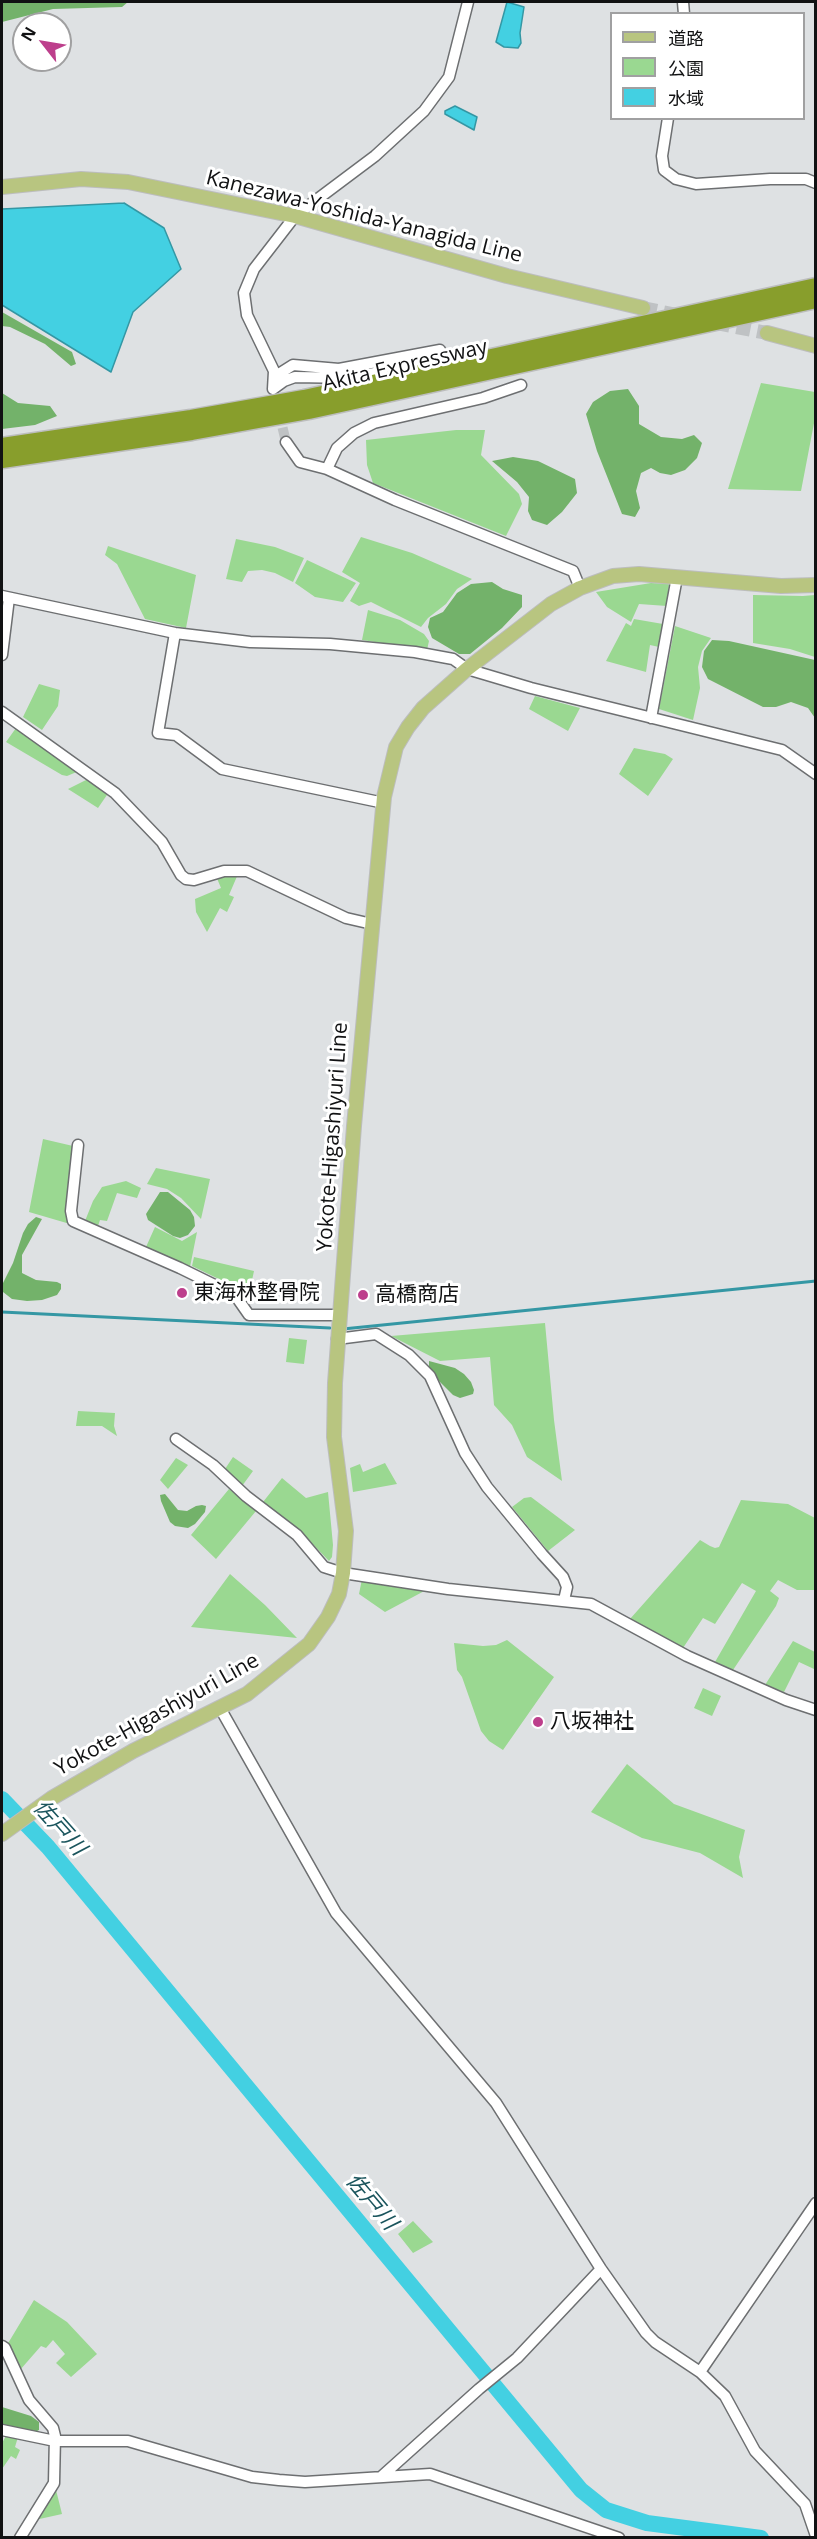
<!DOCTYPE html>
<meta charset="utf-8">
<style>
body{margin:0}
#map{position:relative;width:817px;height:2539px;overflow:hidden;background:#dee1e3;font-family:"Open Sans","Noto Sans JP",sans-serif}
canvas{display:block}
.frame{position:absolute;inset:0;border:3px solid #111213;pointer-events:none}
.legend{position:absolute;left:610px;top:12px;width:195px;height:108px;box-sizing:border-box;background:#fff;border:2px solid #a0a0a1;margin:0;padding:8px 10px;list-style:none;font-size:18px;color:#111213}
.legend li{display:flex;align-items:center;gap:12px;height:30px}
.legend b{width:30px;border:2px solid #a0a0a1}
.north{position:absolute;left:12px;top:12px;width:60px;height:60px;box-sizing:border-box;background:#fff;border:2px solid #a0a0a1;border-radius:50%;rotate:301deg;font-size:16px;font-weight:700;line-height:24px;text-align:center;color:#111213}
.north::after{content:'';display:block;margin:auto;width:21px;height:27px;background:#bd3f8c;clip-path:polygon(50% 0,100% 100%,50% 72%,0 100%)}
</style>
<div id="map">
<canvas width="817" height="2539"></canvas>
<div class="frame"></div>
<ul class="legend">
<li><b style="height:8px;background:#b8c580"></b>道路</li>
<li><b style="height:16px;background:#9ad891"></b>公園</li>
<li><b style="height:16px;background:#43d0e2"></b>水域</li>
</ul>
<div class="north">N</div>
</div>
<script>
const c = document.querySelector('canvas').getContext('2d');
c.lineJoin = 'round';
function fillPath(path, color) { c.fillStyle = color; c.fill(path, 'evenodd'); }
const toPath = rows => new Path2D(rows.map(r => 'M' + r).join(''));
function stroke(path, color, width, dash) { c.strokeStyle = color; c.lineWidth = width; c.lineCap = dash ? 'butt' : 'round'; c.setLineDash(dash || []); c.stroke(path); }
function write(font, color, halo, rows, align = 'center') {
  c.font = font + ' "Open Sans","Noto Sans JP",sans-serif'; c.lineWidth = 6; c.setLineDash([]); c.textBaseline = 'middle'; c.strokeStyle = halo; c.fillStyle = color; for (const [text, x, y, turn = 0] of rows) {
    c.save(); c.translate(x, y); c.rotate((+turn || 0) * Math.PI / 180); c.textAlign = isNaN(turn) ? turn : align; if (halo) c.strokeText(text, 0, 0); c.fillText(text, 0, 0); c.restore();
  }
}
fillPath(toPath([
 [761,383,815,392,815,418,801,491,728,489],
 [456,430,485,430,481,455,519,494,522,504,506,536,373,483,367,465,366,440],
 [361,537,412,553,472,579,457,589,446,604,428,618,421,627,371,602,359,606,350,601,360,583,342,572],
 [236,539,275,547,304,558,293,582,275,573,262,570,248,571,242,582,226,579],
 [108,546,196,575,186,628,145,619,117,564,105,555],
 [307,560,356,583,343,602,315,597,295,583],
 [651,583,669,584,667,606,639,604,631,622,607,607,596,592],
 [753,595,803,596,815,595,815,657,790,649,753,643],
 [368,610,400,620,424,634,429,641,427,650,362,640],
 [634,619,663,624,659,647,650,645,646,672,606,661,626,623,631,626],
 [675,626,711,638,702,651,698,667,700,688,693,720,659,709],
 [39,684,60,690,58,706,42,730,23,717],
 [535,696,580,708,568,731,529,709],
 [16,728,79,771,67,776,62,775,6,742],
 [634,748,665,754,673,759,648,796,619,774],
 [88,779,109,792,98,808,68,789],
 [238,874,229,895,234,897,227,912,220,908,207,932,196,912,195,899,221,888,216,876],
 [43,1139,73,1146,70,1224,29,1212],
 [156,1168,210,1179,201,1219,181,1198,167,1189,147,1184],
 [126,1181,141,1188,137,1198,117,1193,107,1221,100,1220,98,1226,85,1221,93,1201,102,1187],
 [155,1227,182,1241,197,1232,190,1267,146,1247],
 [194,1257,254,1271,248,1299,231,1285,192,1266],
 [545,1323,554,1420,562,1481,527,1457,512,1425,494,1405,490,1357,440,1361,391,1336],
 [289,1338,307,1340,304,1364,286,1362],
 [78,1411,115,1413,114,1426,117,1436,102,1426,76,1426],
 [233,1457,253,1471,242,1486,225,1469],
 [176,1458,188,1465,168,1489,160,1480],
 [385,1463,397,1484,353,1492,350,1468,360,1464,363,1472],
 [282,1478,306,1498,328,1492,333,1545,332,1557,329,1561,301,1532,263,1502],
 [229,1489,256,1511,216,1559,191,1535],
 [531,1497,575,1530,548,1551,512,1507,524,1498],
 [741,1500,788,1504,815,1518,815,1590,797,1590,778,1580,770,1591,779,1598,776,1606,733,1670,715,1662,756,1591,742,1583,715,1624,703,1618,683,1648,630,1619,700,1540,710,1546,715,1548,719,1547],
 [230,1574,265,1605,297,1638,191,1627],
 [362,1579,428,1589,385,1612,359,1594],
 [507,1640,554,1677,503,1750,489,1741,481,1731,462,1677,457,1670,454,1643,483,1646,496,1645],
 [793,1641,815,1652,814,1669,799,1662,784,1692,765,1685],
 [703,1688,721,1696,712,1716,694,1708],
 [627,1764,674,1804,745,1830,739,1857,743,1878,700,1853,642,1838,591,1812],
 [413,2221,433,2242,413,2253,398,2234],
 [34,2300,67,2322,97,2354,71,2377,56,2363,65,2354,53,2340,46,2348,41,2346,20,2370,7,2345],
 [6,2436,18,2437,15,2447,20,2450,16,2459,11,2456,2,2469,2,2443],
 [56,2490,62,2514,35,2520,41,2510]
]), '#9ad891');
fillPath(toPath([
 [2,2,128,2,122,7,53,9,2,22],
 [2,312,72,352,76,364,71,366,45,344,10,327,2,326],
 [628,389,639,406,639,424,661,437,682,439,694,435,702,443,697,458,685,470,671,475,660,473,651,468,641,473,636,491,640,508,635,517,622,514,597,451,586,414,593,402,610,391],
 [2,393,18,403,50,406,57,416,35,425,2,429],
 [513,457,538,461,575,479,577,493,562,512,547,525,532,520,528,511,529,497,517,482,492,461],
 [492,582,503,589,522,595,522,607,502,628,470,654,459,654,432,638,428,627,430,618,443,612,457,593,471,584],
 [712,640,729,641,815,660,815,718,808,708,791,702,776,707,763,707,708,679,702,667,704,651],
 [160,1192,168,1192,190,1210,194,1217,195,1226,188,1235,180,1238,173,1236,148,1220,146,1214],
 [36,1217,42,1219,22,1255,22,1273,36,1280,57,1282,61,1284,61,1289,57,1295,42,1300,27,1301,12,1299,3,1292,2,1285,13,1263,23,1233,28,1224],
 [429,1361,455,1368,464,1374,471,1382,474,1390,473,1394,460,1398,453,1395,432,1374,429,1368],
 [165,1494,178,1510,187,1511,196,1506,202,1505,206,1506,205,1512,195,1524,188,1528,175,1526,170,1522,161,1501,160,1495],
 [2,2407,31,2416,39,2422,39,2430,33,2433,2,2428]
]), '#73b26a');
const water = toPath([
 [507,2,524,7,520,33,521,43,518,48,504,47,496,42,507,2],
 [455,106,477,117,474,130,445,114,445,111,455,106],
 [124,203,164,228,181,269,133,312,111,372,2,305,2,209,124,203]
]);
fillPath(water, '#43d0e2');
stroke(water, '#3497a4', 1.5);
stroke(toPath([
 [2,1312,330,1328],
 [343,1329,816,1281]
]), '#3497a4', 3);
stroke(toPath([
 [2,1799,48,1847,581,2490,606,2510,647,2523,761,2538]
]), '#43d0e2', 16);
stroke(toPath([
 [279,413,286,442]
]), '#bfc2c4', 10, [10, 5]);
stroke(toPath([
 [643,308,677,315],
 [716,323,767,333]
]), '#bfc2c4', 14, [14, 7]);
const minor = toPath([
 [683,2,684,14],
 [668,118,662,156,664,170,676,179,696,184,770,179,806,179,816,183],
 [274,377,293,365,339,369,440,350],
 [273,389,274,371,247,315,244,293,254,269,295,216,375,156,424,111,449,77,468,2],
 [273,389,284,381,295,377,352,378,413,364,429,368],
 [286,442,300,462,327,469,395,500,573,571,580,588],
 [327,469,337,448,354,433,374,423,483,398,521,385],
 [2,596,175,633,250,642,330,644,415,652,453,659,467,669,531,688,782,750,816,774],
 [175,633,158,733,176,735,222,769,384,803],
 [2,655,9,598],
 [2,712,115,793,162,842,181,875,186,879,194,880,224,871,247,871,346,918,372,924],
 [651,718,677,577],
 [78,1145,71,1211,73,1221,180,1268,235,1295,249,1315,340,1315],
 [337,1339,376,1334,409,1355,430,1376,465,1453,487,1487,542,1554,563,1577,567,1587,564,1600],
 [176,1439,213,1465,246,1496,297,1535,324,1567,343,1573,448,1589,591,1604,687,1656,786,1700,816,1710],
 [220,1708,336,1913,496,2103,601,2269,646,2333,655,2342,700,2372,725,2396,755,2451,805,2504,816,2536],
 [2,2346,5,2348,29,2400,53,2428,55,2436,54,2483,20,2538],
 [700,2372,816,2203],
 [2,2430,55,2441,128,2441,252,2477,279,2480,305,2482,430,2474,619,2538],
 [382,2476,479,2389,517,2358,601,2269]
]);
const major = toPath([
 [2,187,81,179,128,182,295,216,507,276,643,308],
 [767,333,816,346],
 [2,1834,52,1798,133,1751,247,1694,309,1644,328,1617,339,1594,343,1573,346,1531,334,1437,335,1383,354,1126,384,797,396,747,408,727,423,708,467,669,551,604,580,588,613,576,639,574,781,586,816,585]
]);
const highway = toPath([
 [2,446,191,418,304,398,816,286],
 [2,460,192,432,309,411,816,300]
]);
stroke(minor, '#6d6f71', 13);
stroke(major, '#bcbdbd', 16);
stroke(highway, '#bcbdbd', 19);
stroke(minor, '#fff', 10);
stroke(major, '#b8c580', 14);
stroke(highway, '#889e2c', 16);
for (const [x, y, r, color] of [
 [182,1293,6,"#bd3f8c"],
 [363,1295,6,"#bd3f8c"],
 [538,1722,6,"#bd3f8c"]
]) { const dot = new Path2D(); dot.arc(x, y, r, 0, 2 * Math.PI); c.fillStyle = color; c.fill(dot); stroke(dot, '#fff', 2); }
write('21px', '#111213', '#fff', [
 ["Kanezawa-Yoshida-Yanagida Line",364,217,14],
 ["Akita Expressway",405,366,-13],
 ["Yokote-Higashiyuri Line",333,1137,-86],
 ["Yokote-Higashiyuri Line",157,1715,-29]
]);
write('21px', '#111213', '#fff', [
 ["東海林整骨院",194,1293],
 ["高橋商店",375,1295],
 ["八坂神社",550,1722]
], 'left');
write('italic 22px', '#1b555d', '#fff', [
 ["佐戸川",59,1828,48],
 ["佐戸川",371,2202,50]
]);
</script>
